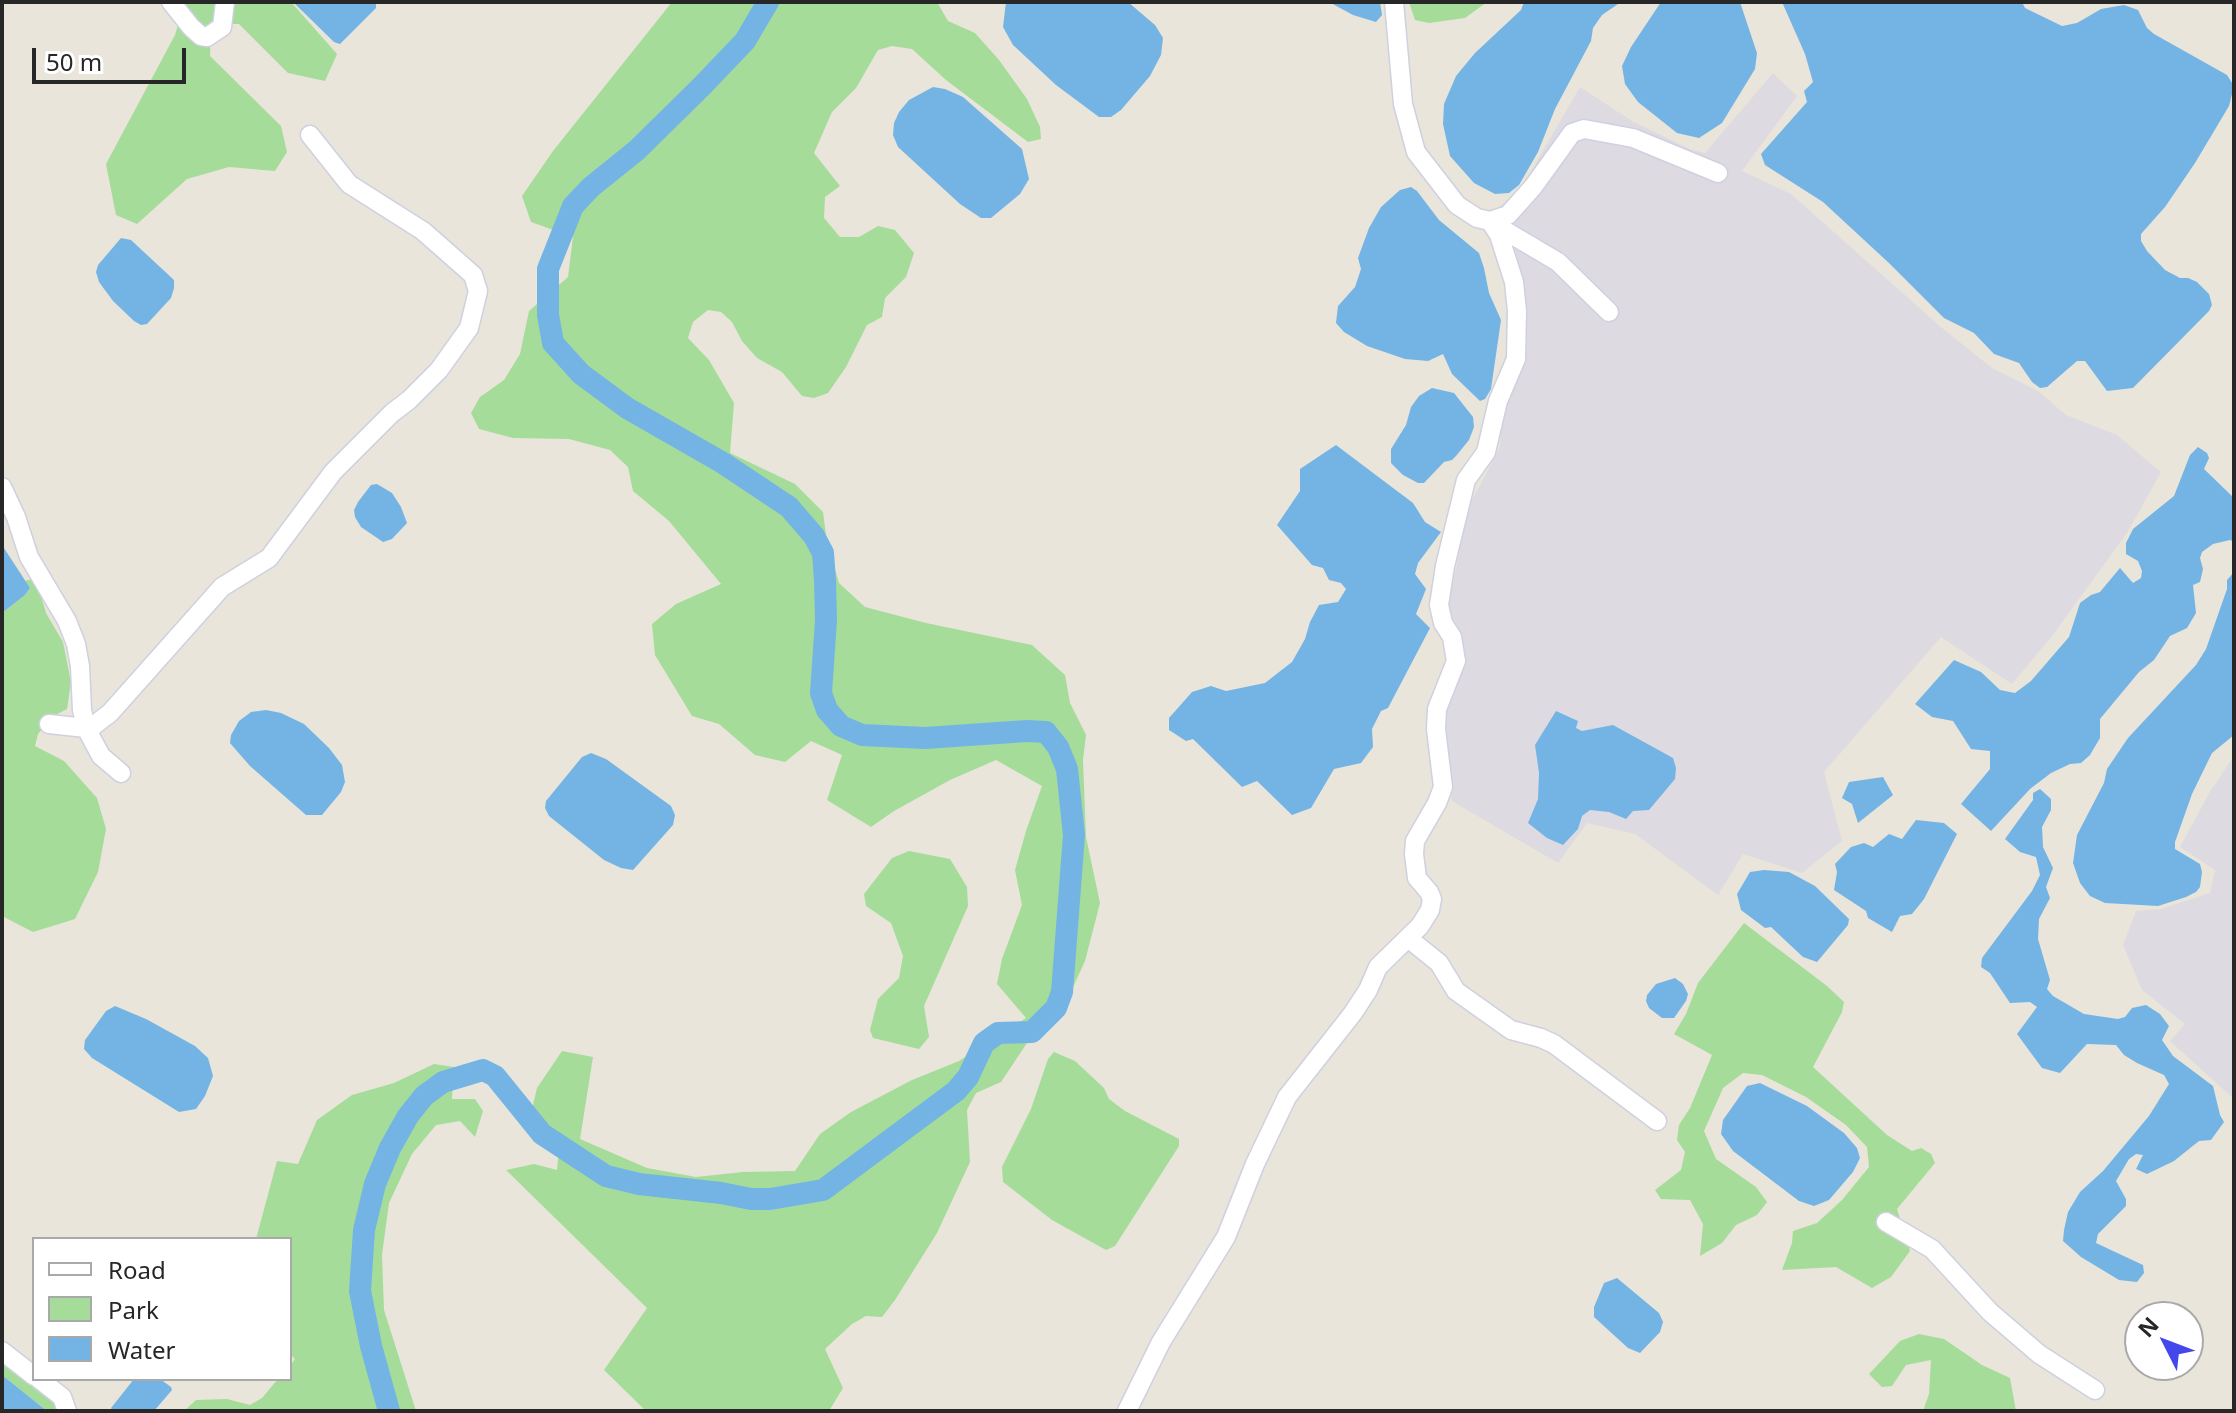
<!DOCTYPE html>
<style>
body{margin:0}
#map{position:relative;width:2236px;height:1413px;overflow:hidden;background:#e9e5da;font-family:"Noto Sans",sans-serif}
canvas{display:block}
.frame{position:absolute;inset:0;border:4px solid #272727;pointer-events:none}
.legend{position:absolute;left:32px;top:1237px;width:260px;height:144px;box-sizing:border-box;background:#fff;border:2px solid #a9a9a9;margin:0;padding:10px 14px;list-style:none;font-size:24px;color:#272727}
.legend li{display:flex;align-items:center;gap:16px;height:40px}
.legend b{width:40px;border:2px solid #a9a9a9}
.north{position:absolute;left:2124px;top:1301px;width:80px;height:80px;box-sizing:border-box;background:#fff;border:2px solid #a9a9a9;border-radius:50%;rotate:312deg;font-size:22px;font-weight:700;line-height:32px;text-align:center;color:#272727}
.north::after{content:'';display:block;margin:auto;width:28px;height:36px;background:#4448ec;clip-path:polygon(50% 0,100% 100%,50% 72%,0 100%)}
.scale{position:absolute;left:32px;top:48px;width:154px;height:36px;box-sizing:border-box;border:4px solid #272727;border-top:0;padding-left:10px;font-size:24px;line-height:28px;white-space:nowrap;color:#272727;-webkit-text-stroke:6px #fff;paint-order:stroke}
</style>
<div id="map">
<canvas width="2236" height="1413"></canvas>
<div class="frame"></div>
<ul class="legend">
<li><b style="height:10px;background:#fff"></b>Road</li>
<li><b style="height:22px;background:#a5dc9a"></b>Park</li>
<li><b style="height:22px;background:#73b4e5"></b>Water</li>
</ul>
<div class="north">N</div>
<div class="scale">50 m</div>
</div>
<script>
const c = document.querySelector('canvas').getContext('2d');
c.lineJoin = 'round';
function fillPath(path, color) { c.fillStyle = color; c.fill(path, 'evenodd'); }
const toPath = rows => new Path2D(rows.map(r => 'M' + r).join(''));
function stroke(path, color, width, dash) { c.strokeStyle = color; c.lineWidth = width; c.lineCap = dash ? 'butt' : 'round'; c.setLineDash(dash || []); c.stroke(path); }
fillPath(toPath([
 [1773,73,1797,96,1742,171,1791,194,1942,328,1992,368,2038,391,2066,415,2117,435,2161,472,2127,533,2052,636,2012,684,1941,637,1824,772,1842,841,1802,873,1743,854,1718,895,1635,834,1587,823,1558,863,1452,801,1442,712,1465,661,1457,624,1447,611,1469,506,1500,447,1503,402,1526,354,1527,327,1514,243,1496,210,1523,185,1580,87,1632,121,1692,150,1705,153],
 [2234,756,2234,1099,2170,1041,2185,1024,2142,990,2123,945,2136,911,2161,909,2210,893,2215,870,2180,847,2211,790]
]), '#dedae2');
fillPath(toPath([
 [185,2,291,2,337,54,325,81,288,73,239,24,211,24,210,56,281,126,287,152,275,171,229,167,187,179,137,224,116,215,106,164,175,35],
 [672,2,937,2,948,21,975,33,999,60,1027,99,1040,127,1041,139,1028,142,946,80,912,49,892,46,878,50,856,88,832,112,814,153,840,186,825,197,824,218,840,237,859,237,878,226,895,230,914,253,906,277,885,298,882,317,867,325,846,367,828,393,814,398,802,396,782,372,757,358,742,341,732,322,721,312,708,310,693,322,688,338,709,360,734,403,730,453,795,484,823,512,827,542,839,583,865,607,926,623,1032,645,1065,675,1070,703,1086,735,1083,760,1086,837,1100,903,1085,961,1058,1020,1027,1043,1001,1082,976,1093,967,1110,970,1162,937,1233,895,1300,882,1317,866,1316,852,1324,825,1349,843,1388,829,1411,646,1411,604,1370,647,1308,506,1170,534,1164,557,1170,560,1138,532,1109,537,1088,562,1051,593,1057,580,1139,647,1168,696,1177,743,1172,795,1171,820,1134,851,1112,912,1080,959,1061,1026,1018,997,984,1002,959,1022,905,1015,870,1026,831,1042,786,996,760,950,780,894,811,871,827,827,800,842,755,811,741,785,762,755,755,719,724,692,716,655,655,652,624,676,604,721,584,669,521,633,491,628,467,610,450,569,439,513,438,479,429,471,413,480,397,504,380,520,354,529,311,568,277,573,237,531,222,522,196,553,151],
 [1409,2,1487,2,1465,18,1429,23,1415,20],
 [36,578,46,613,63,642,71,682,67,709,52,717,38,734,35,746,64,761,97,798,106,829,98,872,75,919,33,932,2,916,2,613,25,595,30,588,25,581],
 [909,851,950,859,967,887,968,906,924,1006,929,1037,919,1049,873,1038,870,1030,878,999,899,978,903,956,891,923,866,906,864,894,892,858],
 [1744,923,1827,986,1844,1002,1842,1012,1813,1067,1887,1135,1912,1151,1921,1148,1931,1154,1935,1163,1897,1209,1910,1251,1891,1277,1872,1288,1836,1267,1782,1270,1792,1243,1793,1231,1817,1223,1842,1200,1869,1167,1867,1147,1846,1125,1806,1097,1762,1075,1743,1073,1723,1088,1704,1131,1716,1159,1756,1187,1767,1202,1757,1215,1736,1225,1722,1243,1700,1256,1703,1224,1690,1200,1661,1199,1655,1190,1681,1170,1685,1152,1677,1140,1679,1125,1690,1108,1712,1055,1674,1034,1686,1014,1698,983],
 [1054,1052,1075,1061,1104,1088,1109,1099,1125,1111,1179,1139,1179,1146,1115,1246,1106,1250,1052,1220,1003,1182,1002,1167,1031,1109,1048,1059],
 [434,1064,454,1067,452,1099,475,1099,483,1111,475,1137,460,1121,436,1125,412,1154,389,1203,382,1255,384,1310,416,1411,184,1411,196,1400,227,1399,250,1405,262,1398,278,1379,290,1379,290,1366,295,1359,290,1354,290,1239,256,1239,277,1161,298,1164,317,1120,352,1095,394,1083],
 [1919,1334,1944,1339,1982,1365,2010,1378,2016,1411,1923,1411,1929,1394,1931,1360,1906,1365,1892,1386,1882,1387,1869,1374,1900,1341],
 [2,1359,57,1404,60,1411,47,1411,2,1375]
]), '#a5dc9a');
fillPath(toPath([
 [293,2,376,2,376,8,340,44,334,42],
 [1006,2,1128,2,1155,25,1163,38,1161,55,1150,76,1121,110,1111,117,1099,117,1056,85,1013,45,1003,27],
 [1329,2,1380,2,1382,15,1376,22,1353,15],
 [1524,2,1621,2,1602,15,1593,28,1591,41,1555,109,1538,152,1519,185,1509,193,1495,194,1474,183,1450,156,1443,124,1444,104,1456,76,1475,53,1521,10],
 [1661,2,1740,2,1757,53,1755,69,1722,123,1699,138,1677,133,1638,102,1625,84,1622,66,1631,47],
 [1782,2,2022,2,2025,8,2062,26,2077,23,2101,9,2124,5,2138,10,2147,28,2154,34,2227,75,2234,86,2229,106,2195,163,2165,207,2141,234,2141,241,2147,251,2165,270,2180,278,2188,278,2197,282,2209,294,2212,305,2209,311,2133,388,2107,391,2085,361,2077,361,2047,387,2040,388,2032,382,2019,363,1994,354,1974,333,1944,318,1890,264,1823,202,1765,165,1761,154,1807,102,1804,91,1813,82,1805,54],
 [933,87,945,89,963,97,1022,149,1029,179,1020,194,991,218,981,218,960,204,898,147,893,135,894,123,899,112,909,100],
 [1411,187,1417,191,1439,220,1479,253,1484,268,1489,293,1501,320,1491,389,1485,399,1480,401,1452,374,1443,354,1428,361,1405,359,1367,346,1344,332,1336,323,1338,306,1355,287,1361,269,1358,258,1369,228,1381,207,1400,190],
 [121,238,131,240,174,280,174,288,171,298,147,324,141,325,134,321,113,301,99,282,96,272,98,265],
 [1432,388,1454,393,1473,417,1474,427,1469,440,1456,456,1452,460,1444,462,1424,483,1418,483,1403,475,1391,463,1391,449,1406,425,1411,407,1419,396],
 [1336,445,1413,503,1425,522,1441,532,1418,563,1415,574,1426,589,1416,614,1430,628,1388,708,1381,711,1372,729,1373,747,1361,763,1334,769,1311,808,1292,815,1257,781,1242,787,1193,739,1186,741,1169,730,1169,718,1192,692,1211,686,1226,691,1265,683,1292,662,1305,639,1310,622,1319,605,1338,602,1346,589,1341,583,1329,580,1323,568,1312,565,1277,525,1300,491,1300,469],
 [2198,447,2207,453,2209,458,2204,469,2234,498,2234,542,2230,540,2213,544,2202,552,2200,558,2203,569,2200,582,2193,585,2196,613,2187,628,2170,636,2154,660,2139,672,2100,719,2100,738,2090,755,2081,763,2070,764,2051,773,2030,789,1991,831,1961,804,1990,769,1990,751,1971,749,1953,721,1932,717,1915,704,1954,660,1981,672,2000,690,2015,693,2031,681,2069,637,2080,603,2091,595,2100,592,2120,568,2133,583,2141,578,2142,571,2138,561,2126,554,2126,543,2133,529,2174,496,2190,455],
 [377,484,392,493,401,507,407,523,392,539,383,542,361,527,355,517,354,510,358,502,371,485],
 [2,545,30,588,25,595,2,613],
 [2234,572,2234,735,2212,753,2192,794,2175,842,2175,849,2200,864,2202,872,2200,887,2196,892,2186,897,2158,906,2105,903,2090,896,2080,883,2073,863,2077,835,2104,783,2107,769,2128,738,2196,665,2206,649,2227,589,2227,580],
 [266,710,281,713,304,724,329,748,342,765,345,782,341,792,322,815,306,815,250,766,230,743,231,735,239,721,251,712],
 [1556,711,1578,721,1576,728,1582,731,1613,725,1673,758,1676,768,1675,779,1649,810,1633,811,1626,819,1609,812,1590,810,1582,816,1578,829,1563,845,1547,838,1528,823,1538,799,1539,773,1535,745],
 [591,753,606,759,671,806,675,815,673,825,633,870,621,868,604,860,549,816,545,808,546,801,582,757],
 [1883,777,1893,795,1858,823,1852,804,1842,798,1849,782],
 [2040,789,2051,799,2051,810,2042,827,2043,847,2053,868,2046,887,2050,898,2039,919,2038,939,2050,980,2047,989,2053,996,2084,1014,2118,1019,2125,1017,2132,1008,2146,1005,2160,1014,2169,1026,2162,1040,2173,1056,2213,1086,2220,1115,2224,1122,2211,1140,2199,1141,2174,1161,2147,1174,2136,1169,2143,1155,2136,1154,2129,1159,2116,1181,2126,1199,2126,1206,2098,1234,2096,1243,2143,1265,2144,1273,2137,1282,2119,1280,2081,1257,2063,1241,2064,1230,2068,1212,2080,1192,2103,1171,2149,1116,2169,1084,2164,1075,2137,1063,2124,1055,2116,1045,2087,1044,2060,1073,2042,1068,2017,1034,2037,1007,2030,1002,2010,1003,1990,973,1981,967,1982,958,2032,891,2040,875,2036,857,2020,852,2005,839,2033,800,2033,793],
 [1916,820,1944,823,1957,834,1924,899,1912,914,1900,916,1892,932,1868,918,1866,911,1834,890,1837,872,1835,864,1851,847,1864,843,1873,847,1889,834,1902,839],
 [1764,870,1789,872,1815,886,1849,919,1848,925,1817,962,1803,957,1771,927,1765,928,1741,910,1737,894,1750,872],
 [1675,978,1683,984,1688,994,1686,1001,1674,1018,1662,1018,1649,1008,1646,1001,1647,995,1656,984],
 [115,1006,146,1019,195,1046,208,1058,213,1076,205,1096,196,1109,179,1112,92,1058,84,1049,85,1040,106,1011],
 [1760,1083,1807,1106,1844,1133,1857,1148,1860,1158,1853,1172,1829,1200,1814,1206,1799,1201,1733,1151,1721,1134,1723,1120,1747,1086],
 [1617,1278,1659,1313,1663,1322,1660,1332,1640,1353,1628,1348,1594,1317,1594,1307,1604,1283],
 [2,1375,47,1411,2,1411],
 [134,1379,160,1379,171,1387,172,1390,154,1411,113,1411,111,1408]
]), '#73b4e5');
stroke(toPath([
 [389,1411,371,1346,360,1291,364,1230,375,1184,390,1148,408,1116,424,1096,443,1082,483,1070,495,1076,542,1134,606,1176,639,1184,721,1193,751,1199,770,1199,823,1190,956,1091,968,1077,984,1043,998,1033,1032,1032,1056,1008,1062,992,1074,835,1067,769,1058,747,1046,732,1027,731,925,738,862,735,841,726,827,710,821,693,826,620,825,580,823,553,814,536,789,507,723,463,627,408,581,374,553,343,548,315,548,269,573,206,591,187,637,150,702,86,745,41,768,2]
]), '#73b4e5', 22);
const street = toPath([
 [171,2,191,27,201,36,207,37,222,27,225,2],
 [1394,2,1403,104,1416,152,1457,205,1477,218,1490,221,1508,215,1533,187,1572,133,1584,129,1633,138,1718,173],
 [1492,223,1558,262,1609,312],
 [2,487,16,517,29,557,67,621,76,644,80,666,82,710,86,728,101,756,121,773],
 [49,724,86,728,93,726,110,713,222,587,269,558,333,472,392,413,409,400,439,370,469,328,478,291,473,275,423,231,349,184,310,135],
 [1408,938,1439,963,1456,991,1511,1030,1541,1038,1554,1044,1657,1121],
 [1886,1222,1932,1249,1990,1312,2039,1354,2095,1390],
 [2,1351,34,1376],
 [39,1379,62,1397,67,1411],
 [1127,1411,1161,1342,1226,1237,1255,1164,1287,1097,1353,1013,1368,990,1378,967,1420,926,1430,910,1432,899,1429,892,1417,878,1414,854,1415,841,1437,803,1443,787,1436,729,1437,709,1456,661,1452,637,1443,623,1439,605,1445,566,1466,480,1486,452,1498,401,1516,359,1517,311,1514,282,1499,235,1490,221]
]);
stroke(street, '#cfd0e0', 21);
stroke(street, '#fff', 18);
</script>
